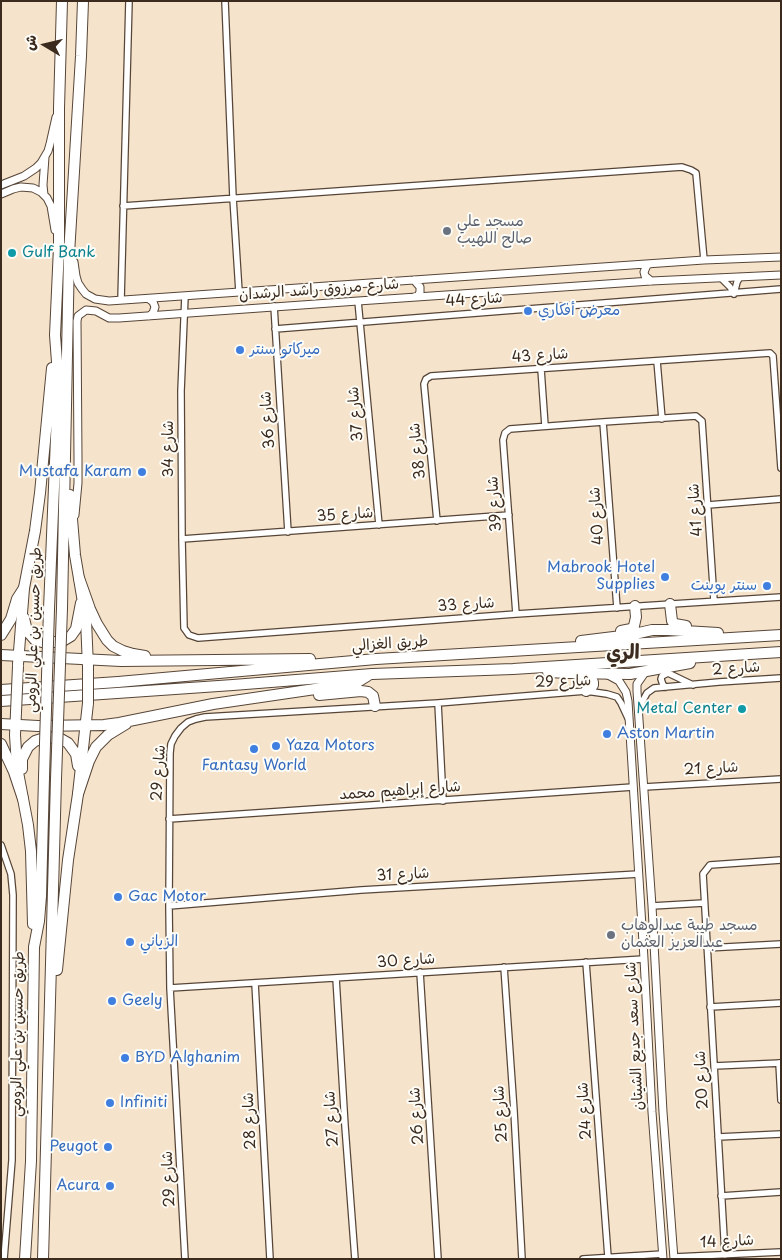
<!DOCTYPE html>
<meta charset="utf-8">
<style>
body{margin:0}
#map{position:relative;width:782px;height:1260px;overflow:hidden;background:#f6e3cb;font-family:"Playpen Sans","Playpen Sans Arabic",sans-serif}
canvas{display:block}
.frame{position:absolute;inset:0;border:2px solid #3b2a1e;pointer-events:none}
.north{position:absolute;left:20px;top:20px;width:50px;height:50px;-webkit-text-stroke:4px #fdfcf7;paint-order:stroke;rotate:279deg;font-size:14px;font-weight:700;line-height:20px;text-align:center;color:#3b2a1e}
.north::after{content:'';display:block;margin:auto;width:18px;height:22px;background:#3b2a1e;clip-path:polygon(50% 0,100% 100%,50% 72%,0 100%)}
</style>
<div id="map">
<canvas width="782" height="1260"></canvas>
<div class="frame"></div>
<div class="north">ش</div>
</div>
<script>
const c = document.querySelector('canvas').getContext('2d');
c.lineJoin = 'round';
const toPath = rows => new Path2D(rows.map(r => 'M' + r).join(''));
function stroke(path, color, width, dash) { c.strokeStyle = color; c.lineWidth = width; c.lineCap = dash ? 'butt' : 'round'; c.setLineDash(dash || []); c.stroke(path); }
function write(font, color, halo, rows, align = 'center') {
  c.font = font + ' "Playpen Sans","Playpen Sans Arabic",sans-serif'; c.lineWidth = 4; c.setLineDash([]); c.textBaseline = 'middle'; c.strokeStyle = halo; c.fillStyle = color; for (const [text, x, y, turn = 0] of rows) {
    c.save(); c.translate(x, y); c.rotate((+turn || 0) * Math.PI / 180); c.textAlign = isNaN(turn) ? turn : align; if (halo) c.strokeText(text, 0, 0); c.fillText(text, 0, 0); c.restore();
  }
}
const minor = toPath([
 [225,1,233,198,239,292],
 [123,206,682,167,691,170,696,173,704,260],
 [721,278,730,287,734,294],
 [734,294,737,282,740,277],
 [185,296,181,391,182,539,184,628,189,635,198,638,516,614,781,597],
 [121,300,129,1],
 [358,301,379,525],
 [274,306,288,532],
 [275,329,781,289],
 [657,361,662,419],
 [541,369,545,426],
 [603,422,617,608],
 [708,505,781,499],
 [437,521,424,384,426,379,431,376,770,353,773,356,781,468],
 [182,539,509,515],
 [516,614,503,440,505,433,510,429,603,422,696,416,702,421,714,601],
 [666,687,663,685,661,679,662,676,668,673,693,685],
 [438,703,443,801],
 [640,708,642,702,647,693,654,688,719,682,781,678],
 [644,787,781,779],
 [169,819,633,787],
 [1,845,11,874,13,895,12,1160,4,1259],
 [169,906,361,890,639,874],
 [652,906,704,903],
 [707,948,781,944],
 [586,962,608,1257],
 [504,967,514,1111,522,1259],
 [420,972,438,1259],
 [336,978,345,1126,355,1259],
 [255,983,270,1259],
 [170,988,644,959],
 [710,1007,781,1003],
 [779,1063,781,1100],
 [714,1066,781,1063],
 [718,1137,781,1134],
 [721,1196,781,1192],
 [725,1255,703,874,710,865,781,860],
 [674,1257,781,1252],
 [185,1259,170,988,169,906,170,753,171,744,175,736,181,728,188,722,196,719,205,717,438,703,586,691,607,694,617,697,621,703,628,718],
 [583,1259,663,1254]
]);
const tertiary = toPath([
 [1,185,24,176,36,168,41,163,48,151,50,144,56,117],
 [1,194,13,189,21,187,33,188,41,192,47,198,51,206,55,230],
 [44,195,43,185,45,157],
 [69,254,74,262,76,276,78,283,82,289,86,294,95,299,109,301,704,260,781,257],
 [650,264,647,265,644,272,645,276,651,281],
 [414,280,420,287,420,292,418,296,414,297],
 [149,299,153,302,155,307,153,313,149,316],
 [75,515,78,483,78,458,77,321,78,316,86,310,96,311,109,318,119,318,358,301,651,281,781,275],
 [646,671,637,684,637,691,652,906,663,1112,674,1259],
 [608,675,619,681,626,692,628,701,644,959,652,1112,663,1259]
]);
const trunk = toPath([
 [70,495,75,555,86,620,88,667],
 [62,608,69,254,81,56,83,1],
 [49,609,58,389,57,362,55,335,59,247,59,108,62,1],
 [24,618,27,631,35,640,42,642,61,642,71,636,76,629,81,603],
 [18,664,24,588,35,531,40,493,52,368],
 [16,712,15,735,17,767,28,825,31,851,33,924],
 [22,769,22,759,28,747,35,741,47,737,61,739,68,743,76,754,78,766],
 [57,970,68,860,78,794,88,703],
 [25,1259,31,1161,34,947,39,921,41,896,44,777],
 [43,1259,56,779]
]);
const motorway = toPath([
 [79,578,90,609,97,624,107,640,113,646,123,651,133,654,145,656],
 [670,604,672,621,675,624,686,626],
 [621,631,631,629,634,626,636,617,635,606],
 [1,635,11,619,17,599,24,588],
 [581,641,630,635,652,630,668,630,718,633],
 [1,655,121,661,310,659],
 [548,672,568,673,630,674,690,663],
 [578,675,587,678,593,682,593,685,591,688,586,691],
 [1,690,118,682,376,659,781,635],
 [319,695,361,691,368,692,373,696,375,706],
 [1,701,233,685,372,674,513,669,781,652],
 [1,724,38,726,104,725,119,723,213,704,356,683,369,675],
 [1,744,14,772,23,799],
 [78,794,89,761,96,747,108,735,126,724]
]);
stroke(minor, '#574638', 8);
stroke(tertiary, '#574638', 9);
stroke(trunk, '#574638', 12);
stroke(motorway, '#574638', 12);
stroke(minor, '#fff', 5.5);
stroke(tertiary, '#fff', 7);
stroke(trunk, '#fff', 10);
stroke(motorway, '#fff', 10);
const trunkBridge = toPath([
 [88,703,88,667],
 [16,712,18,666],
 [44,777,49,609],
 [56,779,62,608]
]);
stroke(trunkBridge, '#574638', 12, []);
stroke(trunkBridge, '#fff', 10);
for (const [x, y, r, color] of [
 [447,231,5,"#6b7280"],
 [12,253,5,"#0f9aa8"],
 [528,311,5,"#3f7fe0"],
 [240,350,5,"#3f7fe0"],
 [142,472,5,"#3f7fe0"],
 [665,577,5,"#3f7fe0"],
 [767,586,5,"#3f7fe0"],
 [742,709,5,"#0f9aa8"],
 [607,734,5,"#3f7fe0"],
 [276,746,5,"#3f7fe0"],
 [254,749,5,"#3f7fe0"],
 [118,897,5,"#3f7fe0"],
 [611,935,5,"#6b7280"],
 [130,942,5,"#3f7fe0"],
 [112,1001,5,"#3f7fe0"],
 [125,1058,5,"#3f7fe0"],
 [110,1103,5,"#3f7fe0"],
 [108,1147,5,"#3f7fe0"],
 [110,1186,5,"#3f7fe0"]
]) { const dot = new Path2D(); dot.arc(x, y, r, 0, 2 * Math.PI); c.fillStyle = color; c.fill(dot); stroke(dot, '#fdfcf7', 2); }
write('15px', '#5b616d', '#fdfcf7', [
 ["مسجد علي",457,222],
 ["صالح اللهيب",457,239],
 ["مسجد طيبة عبدالوهاب",621,926],
 ["عبدالعزيز العثمان",621,943]
], 'left');
write('15px', '#0d838f', '#fdfcf7', [
 ["Gulf Bank",22,253],
 ["Metal Center",732,709,"right"]
], 'left');
write('15px', '#3b2a1e', '#fdfcf7', [
 ["شارع مرزوق راشد الرشدان",319,290,-4],
 ["شارع 44",474,300,-4],
 ["شارع 43",540,356,-4],
 ["شارع 37",356,414,-95],
 ["شارع 36",268,420,-94],
 ["شارع 34",169,449,-90],
 ["شارع 38",418,451,-96],
 ["شارع 39",495,504,-94],
 ["شارع 41",696,510,-94],
 ["شارع 35",345,515,-4],
 ["شارع 40",597,516,-94],
 ["شارع 33",466,605,-4],
 ["طريق حسين بن علي الرومي",34,630,-88],
 ["طريق الغزالي",390,644,-4],
 ["شارع 2",736,669,-4],
 ["شارع 29",563,682,-2],
 ["شارع 21",711,769,-3],
 ["شارع 29",159,773,-86],
 ["شارع إبراهيم محمد",400,791,-4],
 ["شارع 31",403,875,-3],
 ["شارع 30",406,961,-4],
 ["طريق حسين بن علي الرومي",18,1034,-89],
 ["شارع سعد جديع الشيتان",635,1036,-93],
 ["شارع 20",702,1080,-93],
 ["شارع 24",585,1111,-94],
 ["شارع 25",501,1114,-94],
 ["شارع 26",417,1116,-94],
 ["شارع 27",332,1119,-94],
 ["شارع 28",250,1121,-93],
 ["شارع 29",169,1179,-93],
 ["شارع 14",727,1242,-3]
]);
write('15px', '#366cbe', '#fdfcf7', [
 ["معرض أفكاري",538,311],
 ["ميركاتو سنتر",250,350],
 ["Mustafa Karam",132,472,"right"],
 ["Mabrook Hotel",655,568,"right"],
 ["Supplies",655,585,"right"],
 ["سنتر پوينت",757,586,"right"],
 ["Aston Martin",617,734],
 ["Yaza Motors",286,746],
 ["Fantasy World",254,766,"center"],
 ["Gac Motor",128,897],
 ["الزياني",140,942],
 ["Geely",122,1001],
 ["BYD Alghanim",135,1058],
 ["Infiniti",120,1103],
 ["Peugot",98,1147,"right"],
 ["Acura",100,1186,"right"]
], 'left');
write('bold 20px', '#3b2a1e', '#fdfcf7', [
 ["الري",623,653]
]);
</script>
